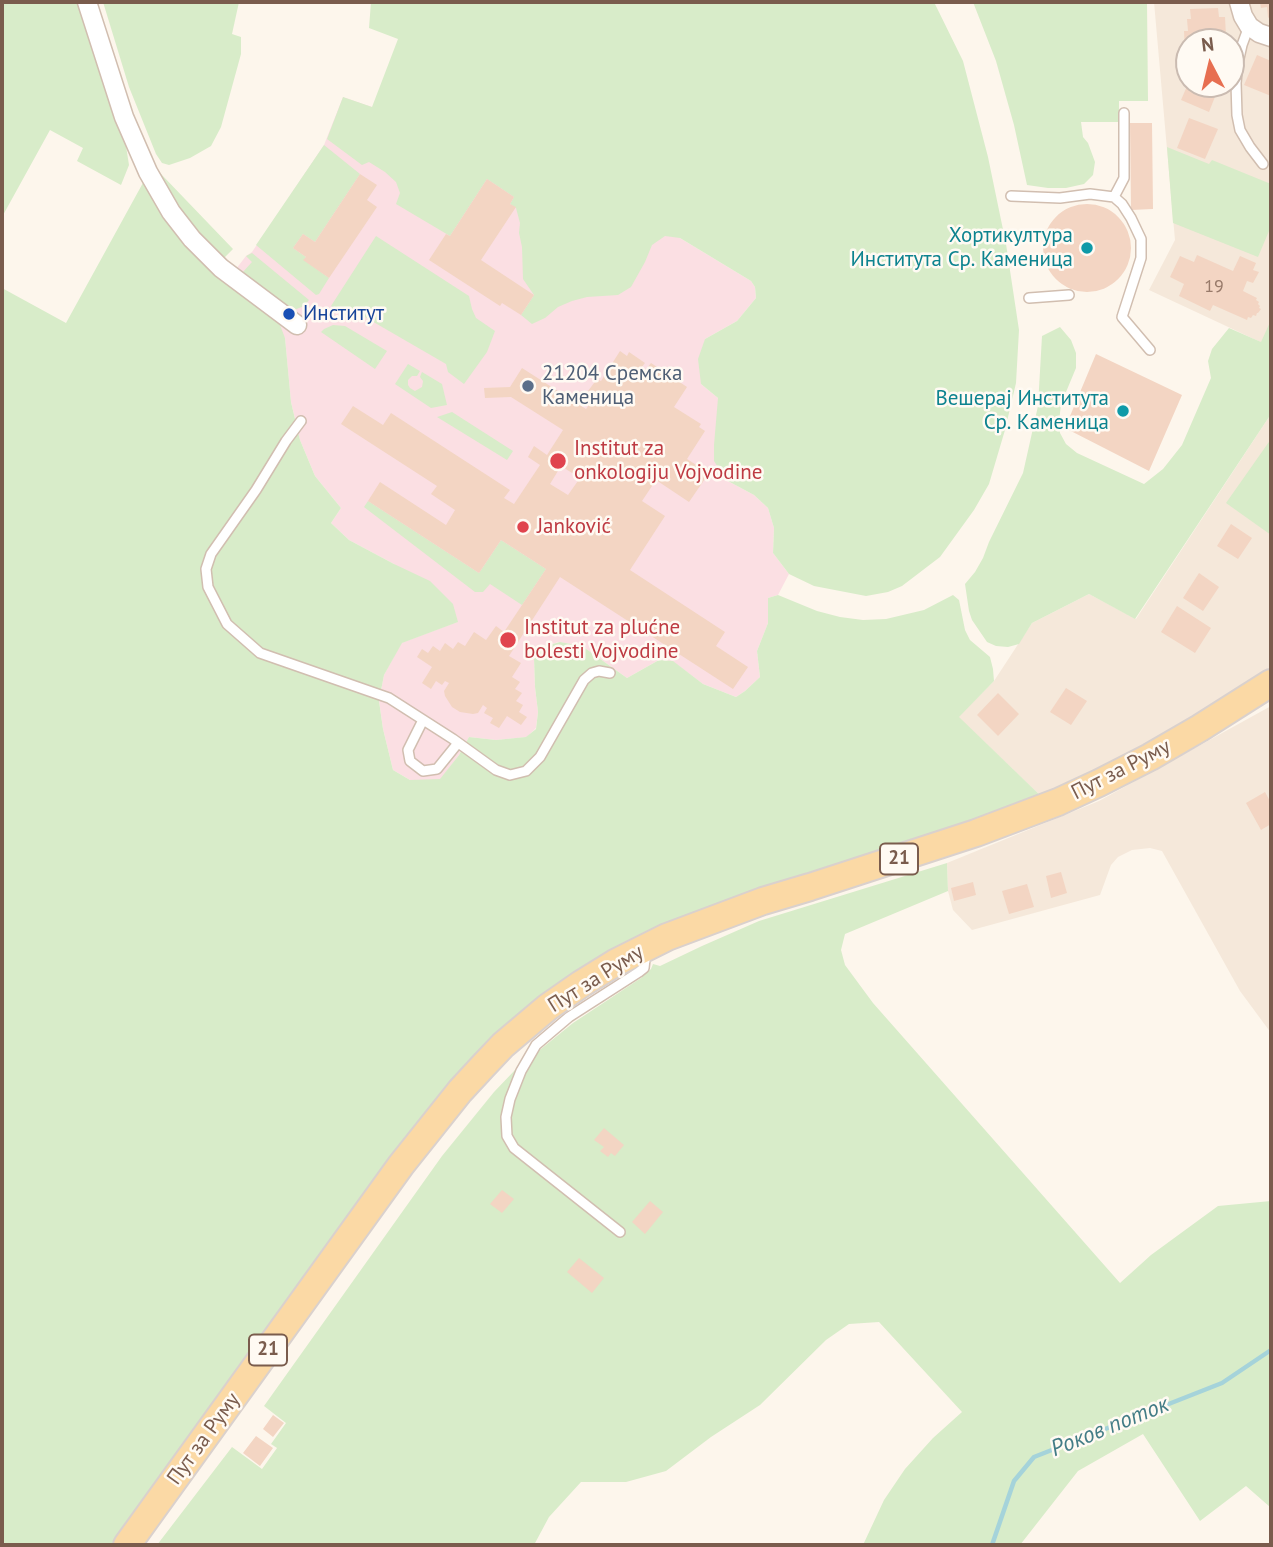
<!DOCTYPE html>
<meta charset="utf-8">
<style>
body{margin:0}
#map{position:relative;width:1273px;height:1547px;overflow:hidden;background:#fdf6ec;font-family:"PT Sans",sans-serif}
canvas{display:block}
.frame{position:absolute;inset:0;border:4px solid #7a5c4d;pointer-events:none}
.north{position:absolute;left:1175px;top:28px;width:70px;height:70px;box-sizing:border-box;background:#fffaf3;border:2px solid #cabbb1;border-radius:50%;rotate:353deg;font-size:19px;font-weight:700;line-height:28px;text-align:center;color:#7a5c4d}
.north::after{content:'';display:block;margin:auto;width:24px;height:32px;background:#e76f51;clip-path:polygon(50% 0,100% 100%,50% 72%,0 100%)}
</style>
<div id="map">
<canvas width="1273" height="1547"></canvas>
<div class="frame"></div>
<div class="north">N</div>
</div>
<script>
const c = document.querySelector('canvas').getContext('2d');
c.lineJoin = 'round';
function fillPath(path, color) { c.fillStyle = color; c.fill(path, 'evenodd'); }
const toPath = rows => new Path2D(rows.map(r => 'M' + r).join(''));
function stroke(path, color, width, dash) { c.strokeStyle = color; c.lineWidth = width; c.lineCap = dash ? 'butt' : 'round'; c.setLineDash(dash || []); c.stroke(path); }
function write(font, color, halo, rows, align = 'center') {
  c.font = font + ' "PT Sans",sans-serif'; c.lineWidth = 5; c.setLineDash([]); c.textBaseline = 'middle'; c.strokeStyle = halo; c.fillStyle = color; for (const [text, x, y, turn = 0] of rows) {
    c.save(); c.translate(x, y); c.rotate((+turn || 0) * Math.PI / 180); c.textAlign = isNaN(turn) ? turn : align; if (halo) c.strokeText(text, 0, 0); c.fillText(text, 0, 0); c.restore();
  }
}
fillPath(toPath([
 [1154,2,1271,2,1271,347,1149,290,1175,240],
 [1189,42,1231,42,1231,84,1189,84],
 [1271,414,1271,676,1246,693,1044,799,958,717,994,681,1032,623,1089,594,1136,619],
 [1271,706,1271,1033,1240,991,1162,851,1150,848,1132,850,1118,857,1111,865,1100,895,972,930,953,910,948,891,947,863,1099,801]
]), '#f5e8da');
fillPath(toPath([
 [343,97,372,107,680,238,751,281,755,287,756,298,737,321,705,339,701,384,718,398,726,480,754,495,768,508,774,528,773,553,789,574,778,595,768,598,768,623,757,651,760,677,745,691,736,697,703,684,672,661,659,660,627,678,582,646,559,642,541,647,534,658,535,687,538,712,536,728,527,737,496,740,469,737,459,755,440,780,410,780,393,770,383,729,379,701,384,675,401,643,457,622,394,564,349,540,331,523,341,508,315,476,300,440,291,402,285,338,270,317,226,282,246,256,252,252,324,145]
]), '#fbdfe3');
fillPath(toPath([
 [2,2,79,2,126,146,129,165,121,185,77,161,83,148,50,130,2,217],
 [103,2,239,2,232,34,241,37,241,54,221,127,211,146,190,158,169,165,162,163,156,154,129,87],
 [371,2,934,2,963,61,988,157,1006,244,1019,330,1016,383,1005,430,989,484,974,510,940,557,902,586,888,592,866,596,814,586,789,574,773,553,774,528,768,508,754,495,726,480,714,461,714,445,718,398,701,384,698,359,705,339,737,321,756,298,755,287,751,281,680,238,665,236,652,245,645,262,631,287,618,295,587,297,572,301,558,307,545,318,532,324,521,315,534,295,523,279,522,247,519,233,520,223,516,208,510,204,514,197,487,179,450,236,396,204,400,193,396,182,385,172,369,162,362,165,327,139,343,97,372,107,398,39,369,28],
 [973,2,1147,2,1148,101,1119,101,1119,122,1081,122,1083,137,1088,143,1095,162,1093,175,1084,184,1066,188,1048,188,1027,185,1014,125,996,61],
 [324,145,360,174,315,242,303,234,293,248,306,257,304,260,329,278,319,294,316,295,256,245],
 [1167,147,1209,164,1212,160,1271,184,1271,232,1269,231,1258,257,1173,223],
 [161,174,233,249,222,260,203,243,156,177],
 [144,181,220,277,280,325,285,338,291,402,300,440,315,476,341,508,331,523,349,540,394,564,430,581,453,604,458,622,402,643,384,675,379,701,383,729,393,770,410,780,440,779,459,755,469,737,496,740,526,737,536,729,538,712,535,687,534,658,541,647,560,642,582,646,627,678,659,660,673,661,703,684,736,697,745,691,760,677,757,651,768,623,768,598,778,595,817,611,840,617,863,620,886,619,924,610,953,595,959,600,965,630,970,640,990,657,993,669,994,681,959,717,1044,799,548,995,115,1545,2,1545,2,288,66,323],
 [376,236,469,296,472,309,476,318,495,331,487,352,464,384,448,372,446,364,351,309,347,316,331,306],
 [252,253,309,300,304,306,294,310,286,308,242,273,252,262,246,256],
 [1271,320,1271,414,1135,619,1089,594,1032,623,1019,644,1008,647,996,646,987,642,972,620,969,611,965,584,975,572,983,558,989,542,1023,473,1038,406,1042,336,1060,327,1071,340,1076,353,1076,368,1061,404,1059,422,1060,433,1066,444,1077,453,1144,484,1163,469,1182,445,1211,378,1208,361,1212,349,1229,328,1261,342],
 [333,325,345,326,387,351,375,369,321,332,324,329],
 [408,364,420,371,417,376,412,376,408,380,408,385,410,388,415,391,422,387,423,381,420,377,422,372,442,384,447,405,431,408,395,384],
 [452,412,513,451,507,460,437,417],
 [1271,439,1271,535,1226,503],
 [368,501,479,573,501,540,546,569,522,605,490,584,483,592,475,592,364,507],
 [947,863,948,891,845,934,841,950,845,965,873,1003,1120,1283,1151,1255,1218,1206,1271,1201,1271,1506,1270,1507,1246,1486,1200,1521,1143,1434,1078,1471,1020,1545,863,1545,884,1500,905,1469,933,1438,962,1412,879,1322,849,1324,826,1340,760,1405,711,1437,666,1471,626,1482,581,1482,549,1517,534,1545,157,1545,232,1447,262,1469,277,1448,271,1444,286,1423,264,1406,442,1156,494,1092,515,1070,573,1023,641,978,651,969,653,964,660,966,702,946,759,921]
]), '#d8ecc9');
stroke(toPath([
 [992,1545,1014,1481,1034,1457,1222,1383,1271,1350]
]), '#a5d3da', 4.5);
fillPath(toPath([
 [1260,2,1271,2,1271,21,1268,17,1267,7,1261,8],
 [1218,8,1219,17,1225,17,1226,36,1222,36,1222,42,1189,42,1189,52,1185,52,1184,31,1188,31,1187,19,1191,19,1190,9],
 [1257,55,1271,61,1271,96,1244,85],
 [1188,84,1220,84,1209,112,1181,100],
 [1189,118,1218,129,1205,159,1177,148],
 [1130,123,1152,123,1153,209,1131,210],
 [360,174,377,185,367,200,377,207,329,278,303,260,306,257,293,248,303,234,315,242],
 [487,179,514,197,510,204,516,207,481,260,534,295,521,315,502,303,500,306,429,260,446,234,450,236],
 '1043 248a44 44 0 1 1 88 0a44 44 0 1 1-88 0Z',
 [1197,255,1233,271,1240,256,1256,263,1253,270,1259,272,1253,283,1247,281,1243,291,1257,298,1256,300,1259,302,1258,304,1260,306,1259,308,1261,309,1258,313,1257,313,1256,316,1253,315,1251,318,1248,317,1247,320,1213,305,1210,311,1179,296,1184,284,1170,277,1180,256,1194,262],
 [620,351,627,356,629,352,645,363,641,368,645,371,651,363,687,387,674,407,701,424,699,427,705,431,687,459,709,473,689,502,656,480,642,501,665,516,630,570,725,632,716,646,748,667,733,689,560,577,509,656,521,663,512,677,520,682,515,689,522,693,516,701,523,705,519,712,527,717,521,725,507,716,499,728,490,723,493,718,484,713,487,708,483,705,478,713,473,714,460,712,452,707,445,696,444,691,449,683,445,681,442,685,436,681,431,689,422,683,432,667,417,657,422,649,428,653,433,646,440,651,445,643,453,649,458,642,465,646,474,632,486,640,496,626,504,632,546,569,501,540,479,573,368,501,380,482,446,525,455,510,431,494,437,486,341,424,353,406,383,425,391,413,510,490,504,498,514,504,540,465,528,457,534,446,547,455,563,430,511,397,485,398,484,388,510,387,522,368,586,409,591,402,588,400,592,394,588,391,597,379,601,381],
 [561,466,580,478,568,495,550,484],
 [1096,354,1182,395,1149,471,1065,428],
 [1231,524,1252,538,1238,559,1217,546],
 [1199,573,1219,587,1203,611,1183,598],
 [1177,606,1211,628,1195,653,1161,632],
 [1066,688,1087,701,1071,725,1050,712],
 [998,693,1019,714,998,736,977,715],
 [1265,792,1271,803,1271,824,1261,830,1246,803],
 [1061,872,1067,893,1051,898,1046,876],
 [973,882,976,895,954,901,951,888],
 [1027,884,1034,907,1009,914,1002,891],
 [604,1128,624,1145,615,1156,611,1153,608,1157,600,1151,604,1147,594,1140],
 [502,1190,514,1199,502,1213,490,1204],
 [650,1201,663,1212,645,1234,632,1222],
 [579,1258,604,1278,592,1293,567,1272],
 [273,1415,284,1423,273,1437,263,1429],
 [256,1436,273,1448,260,1466,243,1453]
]), '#f3d5c3');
const lane = toPath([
 [1249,26,1242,45,1238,63,1236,83,1237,115,1240,130,1250,147,1263,164],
 [1011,196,1060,198,1090,194,1114,197,1124,178,1124,113],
 [1114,197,1122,204,1131,218,1141,239,1141,258,1122,317,1150,350],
 [1029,298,1069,295],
 [301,421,286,441,256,490,211,554,206,569,208,587,227,624,260,653,389,698,453,739,496,770,510,775,526,771,540,757,584,680,592,673,599,671,610,673],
 [423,720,408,750,410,761,423,771,437,769,458,743],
 [620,1232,514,1148,507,1136,506,1117,510,1099,521,1071,536,1045,569,1017,639,972,644,968,646,951]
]);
const street = toPath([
 [87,2,124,117,148,172,171,212,192,239,221,268,297,325],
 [1239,2,1243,16,1249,26,1259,33,1271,37]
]);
const primary = toPath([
 [127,1545,401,1165,460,1091,484,1065,503,1045,548,1007,581,984,615,963,667,937,763,901,810,887,976,833,1058,802,1099,783,1150,757,1200,728,1271,683]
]);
stroke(lane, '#d1beb0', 12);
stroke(street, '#d1beb0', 21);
stroke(primary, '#dad1cd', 30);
stroke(lane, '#fff', 9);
stroke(street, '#fff', 18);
stroke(primary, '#fbd9a5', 26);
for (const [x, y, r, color] of [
 [1087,248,7,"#0f9aa8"],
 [289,314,7,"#1a4fb4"],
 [528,386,7,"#5c6f8a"],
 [1123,411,7,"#0f9aa8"],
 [558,461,9,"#e0444e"],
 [523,527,7,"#e0444e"],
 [508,640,9,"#e0444e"]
]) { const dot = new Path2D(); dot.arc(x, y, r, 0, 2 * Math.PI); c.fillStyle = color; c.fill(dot); stroke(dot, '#fffaf3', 2.5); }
write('18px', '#987a6a', null, [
 ["19",1214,287]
]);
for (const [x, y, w] of [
 [899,859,38],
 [268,1350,38]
]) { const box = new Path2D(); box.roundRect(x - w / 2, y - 15.5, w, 31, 5); c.fillStyle = '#fffaf3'; c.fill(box); stroke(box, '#7a5c4d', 2); }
write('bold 19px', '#7a5c4d', null, [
 ["21",899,859],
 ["21",268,1350]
]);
write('21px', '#0d838f', '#fffaf3', [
 ["Хортикултура",1073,236],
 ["Института Ср. Каменица",1073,260],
 ["Вешерај Института",1109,399],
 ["Ср. Каменица",1109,423]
], 'right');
write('21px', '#164399', '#fffaf3', [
 ["Институт",303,314]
], 'left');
write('21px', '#4e5e75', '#fffaf3', [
 ["21204 Сремска",542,374],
 ["Каменица",542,398]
], 'left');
write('21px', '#be3a42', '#fffaf3', [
 ["Institut za",574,449],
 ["onkologiju Vojvodine",574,473],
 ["Janković",537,527],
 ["Institut za plućne",524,628],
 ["bolesti Vojvodine",524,652]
], 'left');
write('21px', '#7a5c4d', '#fffaf3', [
 ["Пут за Руму",1121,770,-27],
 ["Пут за Руму",596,979,-32],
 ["Пут за Руму",204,1439,-54]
]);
write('italic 23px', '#437c86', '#fffaf3', [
 ["Роков поток",1110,1427,-22]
]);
</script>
